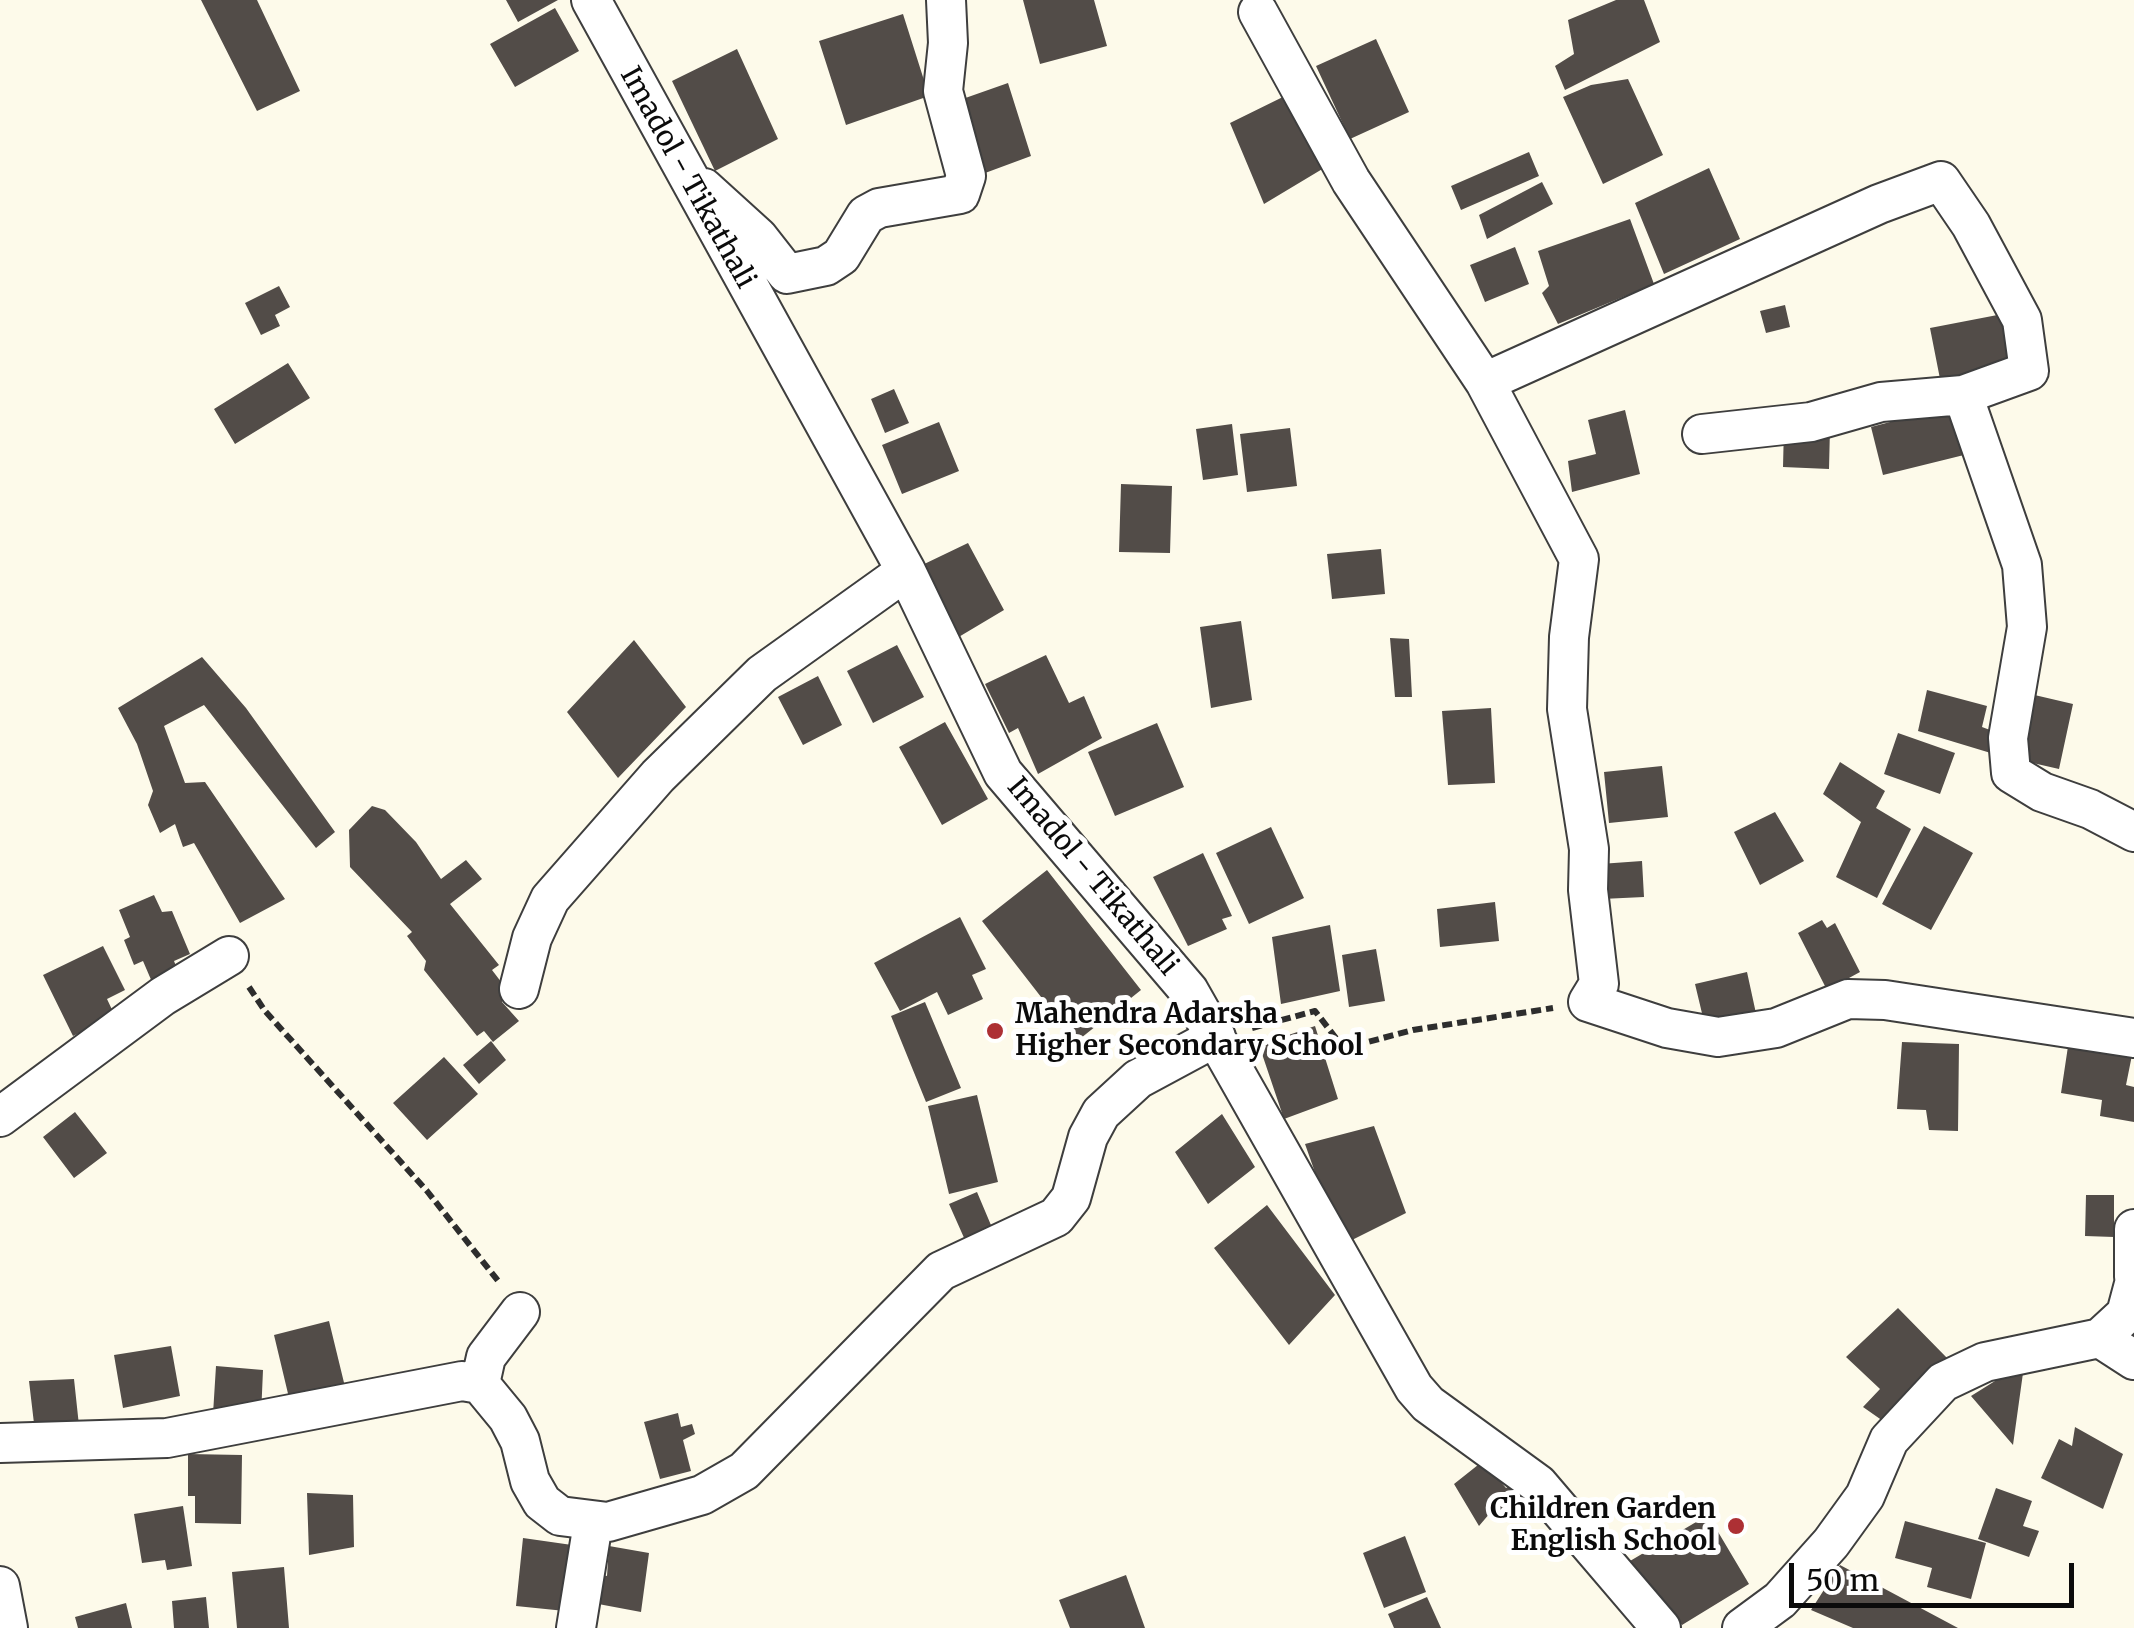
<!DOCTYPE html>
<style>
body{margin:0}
#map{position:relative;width:2134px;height:1628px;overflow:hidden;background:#fdfaea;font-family:Merriweather,serif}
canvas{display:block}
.scale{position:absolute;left:1789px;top:1563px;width:285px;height:45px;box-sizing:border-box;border:5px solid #0b0b0b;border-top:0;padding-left:12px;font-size:30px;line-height:35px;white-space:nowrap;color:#0b0b0b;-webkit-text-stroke:8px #fff;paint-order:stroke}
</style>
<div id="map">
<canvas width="2134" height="1628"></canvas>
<div class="scale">50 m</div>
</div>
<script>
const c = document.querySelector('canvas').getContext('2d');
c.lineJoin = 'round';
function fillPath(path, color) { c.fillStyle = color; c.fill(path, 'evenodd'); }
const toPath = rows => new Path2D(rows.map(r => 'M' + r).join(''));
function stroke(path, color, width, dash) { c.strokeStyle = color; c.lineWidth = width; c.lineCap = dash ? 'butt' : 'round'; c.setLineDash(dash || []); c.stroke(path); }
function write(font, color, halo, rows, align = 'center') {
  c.font = font + ' Merriweather,serif'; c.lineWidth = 10; c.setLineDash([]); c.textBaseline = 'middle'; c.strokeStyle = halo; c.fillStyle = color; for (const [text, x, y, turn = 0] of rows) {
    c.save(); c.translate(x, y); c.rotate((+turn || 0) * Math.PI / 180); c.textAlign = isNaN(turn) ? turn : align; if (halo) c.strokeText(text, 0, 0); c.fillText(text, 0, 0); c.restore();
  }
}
fillPath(toPath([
 [201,0,257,0,300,91,257,111],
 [506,0,558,0,518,22],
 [1023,0,1094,0,1107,46,1040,64],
 [1616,0,1644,0,1660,42,1565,90,1555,66,1574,54,1568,20],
 [555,8,579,51,515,87,490,44],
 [903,14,929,96,846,125,819,41],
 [1376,39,1409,112,1350,139,1316,66],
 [737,49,778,139,715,171,672,81],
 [1628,79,1663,155,1603,184,1563,97,1591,85],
 [1008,83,1031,156,977,176,954,102],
 [1293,92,1329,165,1264,204,1230,123],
 [1529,152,1539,176,1461,210,1451,186],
 [1709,168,1740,239,1664,274,1635,203],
 [1542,182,1553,204,1487,239,1479,215],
 [1630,219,1654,284,1558,324,1542,293,1549,286,1538,251],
 [1515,247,1529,284,1485,302,1470,265],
 [279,286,290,307,275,315,280,326,261,335,245,303],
 [1785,305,1790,327,1766,333,1760,311],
 [2013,312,2024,368,1941,384,1930,328],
 [288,363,310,398,235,444,214,409],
 [894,389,909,423,885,433,871,399],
 [1951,406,1964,455,1883,475,1871,427],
 [1625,410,1640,474,1572,492,1568,461,1596,454,1588,420],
 [939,422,959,471,902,494,882,445],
 [1232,424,1238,475,1203,480,1196,429],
 [1784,426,1830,428,1829,469,1783,467],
 [1290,428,1297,486,1247,492,1240,434],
 [1121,484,1172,486,1170,553,1119,552],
 [968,543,1004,610,957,638,918,567],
 [1381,549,1385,594,1332,599,1327,554],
 [1241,621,1252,700,1211,708,1200,627],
 [1390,638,1409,639,1412,697,1395,697],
 [634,640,686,707,618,778,567,712],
 [897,645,924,697,873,723,847,671],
 [1046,655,1069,703,1084,696,1102,738,1038,774,1018,728,1009,733,985,684],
 [202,657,246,708,335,832,316,848,204,705,164,726,185,783,205,782,285,899,240,923,194,843,183,847,175,824,160,833,148,805,153,791,137,744,118,708],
 [818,676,842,725,803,745,778,697],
 [1927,690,1987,706,1982,727,1998,733,1994,754,1918,731],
 [2026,693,2073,704,2059,769,2011,758],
 [1491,708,1495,783,1448,785,1442,711],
 [945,722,988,799,942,825,899,747],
 [1157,723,1184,787,1115,816,1088,752],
 [1898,733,1955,753,1940,794,1884,774],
 [1840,762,1885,791,1876,808,1911,829,1877,898,1836,877,1861,822,1823,794],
 [1662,766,1668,817,1609,823,1604,772],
 [372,806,385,810,416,842,441,879,466,860,482,879,450,904,499,965,492,970,508,991,502,1002,519,1021,493,1042,484,1031,477,1036,424,970,426,961,407,936,412,932,350,867,349,830],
 [1775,812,1804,861,1760,885,1734,832],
 [1924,826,1973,853,1931,930,1882,904],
 [1271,827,1304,898,1249,924,1216,853],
 [1203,853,1232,916,1222,919,1227,929,1188,946,1153,877],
 [1642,861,1644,897,1602,899,1600,864],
 [1047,870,1141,990,1076,1042,982,921],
 [154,895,162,912,172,911,190,954,174,961,178,971,152,982,143,961,134,965,124,940,130,937,119,910],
 [1495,902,1499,941,1440,947,1437,909],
 [960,917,986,969,972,975,983,999,948,1015,937,992,900,1011,874,963],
 [1822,920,1827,928,1835,923,1860,972,1827,990,1798,933],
 [1330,925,1340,991,1281,1004,1272,937],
 [103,946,125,990,107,999,115,1016,73,1036,43,975],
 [1376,949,1385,1001,1349,1007,1342,955],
 [1747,972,1757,1018,1706,1030,1695,984],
 [925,1002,961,1088,926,1102,891,1016],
 [1315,1026,1338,1099,1284,1119,1259,1045],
 [2070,1033,2133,1050,2126,1085,2134,1087,2134,1122,2100,1116,2102,1100,2061,1093],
 [491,1041,506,1060,479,1084,463,1065],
 [1902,1042,1959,1044,1958,1131,1929,1130,1926,1110,1897,1109],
 [444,1057,478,1094,427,1140,393,1103],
 [977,1095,998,1182,949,1194,928,1106],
 [75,1112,107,1153,74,1178,43,1137],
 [1222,1114,1255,1167,1208,1204,1175,1152],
 [1374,1126,1406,1213,1348,1242,1323,1195,1305,1144],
 [977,1192,996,1237,969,1249,949,1204],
 [2086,1195,2114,1195,2114,1237,2085,1236],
 [1267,1205,1335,1295,1289,1345,1214,1248],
 [1898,1308,1948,1359,1883,1421,1863,1407,1880,1389,1846,1357],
 [329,1321,347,1395,290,1402,274,1335],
 [171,1346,180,1396,123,1408,114,1355],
 [216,1366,263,1370,261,1416,213,1414],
 [2023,1373,2013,1445,1971,1396,2003,1376],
 [74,1379,80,1435,35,1432,29,1381],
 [678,1413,681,1427,692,1424,695,1434,683,1440,691,1471,660,1479,644,1422],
 [2075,1427,2123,1454,2103,1509,2041,1478,2059,1439,2072,1446],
 [188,1454,242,1455,241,1524,195,1523,195,1496,188,1496],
 [1483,1461,1506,1488,1516,1483,1534,1503,1511,1522,1496,1506,1479,1526,1454,1484],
 [1996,1488,2032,1501,2023,1526,2039,1531,2029,1557,1978,1539],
 [307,1493,353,1495,354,1547,309,1555],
 [183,1506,192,1566,167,1570,165,1560,142,1563,134,1514],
 [1708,1515,1749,1584,1682,1625,1630,1561],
 [1905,1521,1986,1543,1971,1599,1927,1587,1932,1568,1895,1558],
 [1405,1536,1426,1592,1384,1608,1363,1553],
 [523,1538,572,1545,565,1611,516,1606],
 [609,1546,649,1553,641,1612,593,1603,598,1574,607,1576],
 [1840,1565,1958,1628,1853,1628,1811,1610],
 [284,1567,289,1628,237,1628,232,1572],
 [1126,1575,1145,1628,1070,1628,1059,1600],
 [206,1597,209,1628,174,1628,172,1601],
 [1427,1597,1441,1628,1394,1628,1388,1614],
 [126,1603,132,1628,78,1628,75,1617]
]), '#524c48');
const minor = toPath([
 [591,0,906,571,1003,773,1189,991,1414,1388,1428,1404,1538,1484,1661,1628],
 [1258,12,1351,181,1485,382,1579,559,1569,637,1567,709,1589,849,1588,890,1599,984,1588,1002,1667,1028,1718,1037,1776,1028,1848,999,1885,1000,2134,1038],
 [704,188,758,237,787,274,826,266,841,256,866,215,879,208,960,194,966,176,943,91,948,43,946,0],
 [1485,382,1879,204,1941,181,1971,225,2022,320,2029,371,1963,395,1881,402,1811,422,1702,434],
 [1963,395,2022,565,2027,627,2008,738,2011,773,2042,792,2090,809,2134,832],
 [519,989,532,938,550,899,658,776,762,674,906,571],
 [0,1117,163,996,229,956],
 [2134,1229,2134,1277],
 [2100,1338,2134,1360],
 [480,1384,486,1357,520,1312],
 [0,1443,167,1438,462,1381,480,1384,508,1418,520,1441,530,1481,542,1502,560,1516,608,1522,702,1495,744,1471,941,1271,1056,1217,1071,1198,1088,1137,1101,1113,1138,1079,1216,1037],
 [0,1586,8,1628],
 [576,1628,593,1523],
 [1742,1628,1780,1600,1831,1543,1865,1496,1889,1440,1943,1382,1985,1362,2100,1338,2126,1314,2134,1284]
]);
stroke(minor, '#3e3e3e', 42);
stroke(toPath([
 [249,987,265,1011,427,1191,499,1282],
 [1252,1028,1315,1011,1339,1042,1360,1044,1413,1030,1553,1008]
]), '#2d2d2d', 6, [10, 5]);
stroke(minor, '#fff', 38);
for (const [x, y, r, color] of [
 [995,1031,10,"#ad3034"],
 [1736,1526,10,"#ad3034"]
]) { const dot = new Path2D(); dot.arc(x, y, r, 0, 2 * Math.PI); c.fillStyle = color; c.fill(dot); stroke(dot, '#fff', 4); }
write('28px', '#0b0b0b', '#fff', [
 ["Imadol - Tikathali",687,178,61],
 ["Imadol - Tikathali",1092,877,50]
]);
write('bold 28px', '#0b0b0b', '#fff', [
 ["Mahendra Adarsha",1015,1015],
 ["Higher Secondary School",1015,1047],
 ["Children Garden",1716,1510,"right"],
 ["English School",1716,1542,"right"]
], 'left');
</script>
